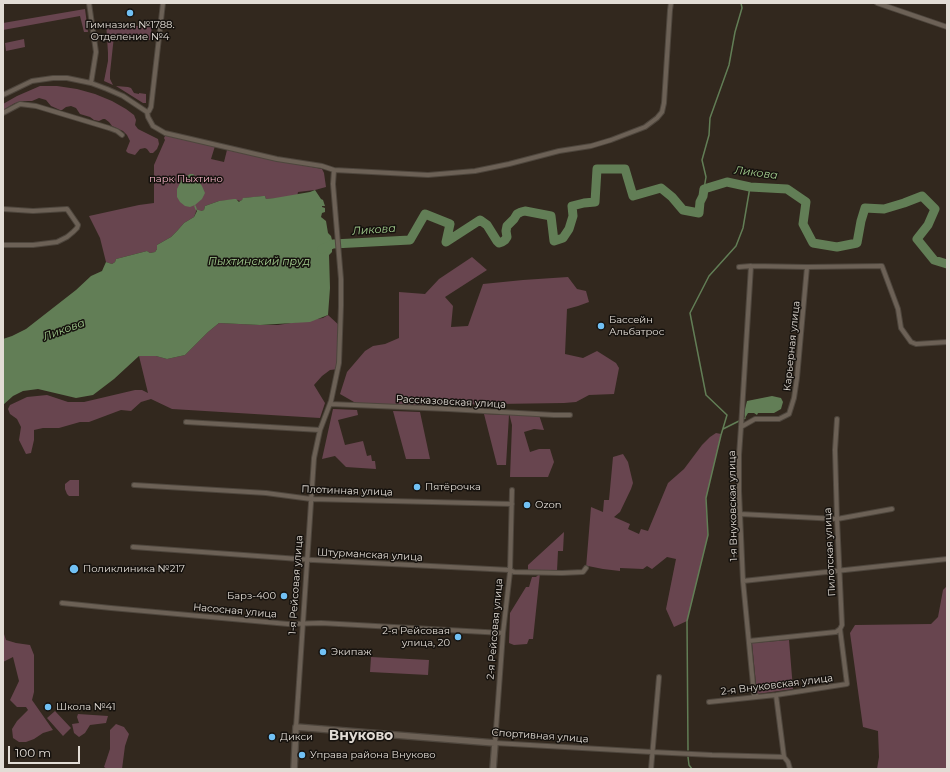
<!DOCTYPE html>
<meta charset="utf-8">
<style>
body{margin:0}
#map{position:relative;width:950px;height:772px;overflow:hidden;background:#32281e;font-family:Montserrat,sans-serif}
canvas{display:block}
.frame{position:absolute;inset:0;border:4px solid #e2dcd5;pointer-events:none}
.scale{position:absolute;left:8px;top:746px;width:72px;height:18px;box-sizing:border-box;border:2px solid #e2dcd5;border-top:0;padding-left:5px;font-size:12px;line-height:14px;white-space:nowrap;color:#e2dcd5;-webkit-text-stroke:3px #16120e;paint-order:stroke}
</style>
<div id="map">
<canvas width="950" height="772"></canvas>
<div class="frame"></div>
<div class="scale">100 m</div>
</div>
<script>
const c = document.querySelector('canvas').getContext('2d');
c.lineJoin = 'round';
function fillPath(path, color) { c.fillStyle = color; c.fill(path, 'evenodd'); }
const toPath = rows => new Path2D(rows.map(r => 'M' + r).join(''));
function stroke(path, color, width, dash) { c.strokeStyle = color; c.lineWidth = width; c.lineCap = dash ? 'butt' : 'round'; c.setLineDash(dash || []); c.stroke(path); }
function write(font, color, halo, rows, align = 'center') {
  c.font = font + ' Montserrat,sans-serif'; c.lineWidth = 3; c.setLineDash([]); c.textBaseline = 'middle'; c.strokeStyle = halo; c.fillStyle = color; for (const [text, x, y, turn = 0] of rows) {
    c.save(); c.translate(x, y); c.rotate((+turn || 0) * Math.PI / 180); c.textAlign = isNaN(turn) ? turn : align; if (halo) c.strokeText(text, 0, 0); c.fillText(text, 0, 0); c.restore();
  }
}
fillPath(toPath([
 [85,9,88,32,84,32,80,16,3,30,3,23],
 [106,22,110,24,152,27,150,40,114,36,110,73,110,79,113,85,104,81,108,61,108,53],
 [24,39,25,47,6,51,5,43],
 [40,86,57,86,77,89,95,94,112,101,126,109,134,115,136,120,135,125,138,129,158,139,159,144,157,149,153,153,150,153,147,149,145,148,140,149,135,155,128,153,126,151,130,141,127,135,123,131,112,126,109,122,105,119,103,119,99,121,94,120,90,117,80,114,76,108,71,106,66,107,62,110,60,110,51,106,46,100,39,98,32,101,24,101,15,103,3,110,3,104,17,96],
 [116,86,128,87,131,88,134,93,139,94,139,93,146,94,146,103,143,103],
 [166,134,215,146,211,159,224,162,227,150,322,169,324,173,326,187,315,190,298,192,297,197,266,199,265,196,244,198,242,200,240,201,237,200,219,201,205,206,204,210,201,211,198,211,197,209,194,217,184,223,177,231,171,237,157,245,157,249,155,252,150,253,147,251,116,259,115,262,112,264,106,262,100,238,89,216,139,205,154,203,154,165,165,140,164,138],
 [472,257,487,270,445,297,453,306,451,327,468,326,483,284,523,280,568,277,577,289,586,291,589,302,578,306,567,309,565,354,583,358,597,351,616,363,619,368,614,394,589,395,576,402,564,403,361,406,340,394,347,372,365,351,373,346,385,344,399,338,399,292,425,294,439,279],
 [328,315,341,327,338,369,330,370,322,376,314,385,325,403,320,418,172,409,151,399,141,402,131,411,121,410,89,422,80,422,59,428,43,428,34,430,34,440,31,453,26,454,19,440,21,427,17,419,10,414,8,409,10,405,27,397,47,395,68,402,84,402,135,390,142,390,148,393,139,356,156,356,167,359,185,355,208,332,219,323,260,325,278,325,323,318],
 [333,409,357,410,358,415,338,420,345,445,363,441,367,456,371,455,372,461,375,461,376,469,346,467,335,456,322,459],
 [393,411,420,412,430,459,406,459],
 [509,413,539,415,544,430,534,429,524,432,530,452,539,449,550,449,554,462,548,477,510,477,512,425],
 [484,414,509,415,506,465,497,465],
 [716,433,721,434,706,498,708,535,687,621,674,627,666,609,676,559,667,557,652,569,647,566,643,569,620,568,620,571,603,569,588,566,586,568,591,507,603,512,604,500,609,500,613,457,623,454,628,462,633,483,631,489,620,512,614,517,630,524,628,529,639,534,641,529,648,531,668,483,684,469,702,445,710,437],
 [70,480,79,480,79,496,69,496,67,494,65,489,65,484],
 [564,532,563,551,558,551,557,571,528,570,528,565],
 [540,573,533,639,529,639,527,644,514,645,509,643,510,613,526,587,529,587,532,577,536,577],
 [947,586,947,769,877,769,879,757,878,731,863,727,850,633,855,625,931,624,938,617,943,590],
 [3,631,6,640,16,643,30,645,34,655,34,692,32,700,53,730,43,733,34,739,26,742,19,742,13,738,12,729,17,721,28,710,26,707,17,707,10,700,19,681,13,657,3,662],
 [789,640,793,689,757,694,752,643],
 [371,657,429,660,428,675,370,672],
 [55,711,71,728,63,736,47,718],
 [78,714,108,716,106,723,90,725,85,733,79,737,74,733,72,724,79,723,77,717],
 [116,724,124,727,129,734,125,746,122,769,107,769,104,767,110,749,110,730]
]), '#68454f');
fillPath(toPath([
 [190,174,193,174,195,176,202,186,205,193,202,199,195,205,190,207,185,206,180,202,177,197,177,189,182,179],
 [315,190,321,199,323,200,325,206,322,206,322,207,325,208,325,212,322,213,321,217,326,221,328,233,331,236,333,244,333,247,332,247,332,252,329,255,330,288,328,315,310,322,260,325,219,323,208,332,185,355,167,359,156,356,139,356,114,379,93,395,76,398,38,389,23,391,13,396,3,405,3,339,12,336,26,329,76,290,91,276,102,271,106,262,112,264,115,262,116,259,147,251,150,253,155,252,157,249,157,245,171,237,177,231,184,223,194,217,197,211,196,209,201,211,204,210,205,206,219,201,234,199,236,199,239,202,240,201,242,200,243,198,263,196,265,196,266,199,275,198,310,192],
 [772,396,781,398,783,402,781,409,774,413,758,413,757,415,754,413,748,413,745,418,744,413,747,401]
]), '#627e56');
stroke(toPath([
 [704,189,706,177,702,160,709,135,710,118,729,65,735,32,742,8,741,3],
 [195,206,196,209],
 [723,429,745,418],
 [688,750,687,621,708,535,706,498,721,435,727,415,706,395,690,313,709,276,736,246,743,228,750,187],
 [688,757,689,765,692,769]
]), '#627e56', 1.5);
stroke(toPath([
 [322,249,333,244,410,240,425,214,450,224,446,242,480,220,487,225,497,241,499,243,502,242,505,240,507,237,506,231,507,226,514,219,517,214,521,212,525,211,551,216,554,241,563,238,569,229,573,216,572,206,584,203,595,202,597,169,625,169,633,196,661,188,672,197,683,210,699,213,700,202,703,196,704,189,727,182,750,187,787,189,806,202,803,224,813,243,837,247,857,243,861,221,865,208,884,209,904,203,922,196,935,209,928,225,917,239,934,260,947,264]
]), '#627e56', 9);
const street = toPath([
 [89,3,96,52,91,83],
 [877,3,947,27],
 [3,95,32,81,53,78,67,78,91,83,107,89,123,96,147,112],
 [147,112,148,117,153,126,165,133,277,159,322,166,334,170,428,175,475,171,509,164,559,151,591,146,611,140,645,127,657,118,662,112,664,103,670,10,671,3],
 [147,112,149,111,151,107,163,3],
 [3,113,20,104,36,106,109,128,117,131,122,135],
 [3,209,33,211,67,209,78,225,77,228,73,232,67,237,57,242,33,245,3,245],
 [751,266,741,427,739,455,739,491,743,581,754,695,757,696],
 [739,267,751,266,807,267,882,266,898,309,901,328,911,342,916,344,947,342],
 [330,404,448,409,554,415,570,415],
 [186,422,320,430],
 [741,427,755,419,779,419,789,414,794,398,797,378,807,267],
 [134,485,266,493,311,499,512,504],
 [512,490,510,572,503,633,495,743,652,752,712,755,784,757],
 [740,514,837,519,892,509],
 [133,547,313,560,510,570,514,572,562,573,583,572,586,568],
 [743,581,947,559],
 [62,603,111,608,288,624,321,623,503,633],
 [749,641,836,632,840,629],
 [776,695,784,757,788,762,790,769],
 [709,702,776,695,847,684,840,629,842,625,837,519,835,450,837,419],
 [296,727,314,458,320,430,331,401,339,363,341,306,341,279,333,184,334,170],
 [651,769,659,677]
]);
const secondary = toPath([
 [294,769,296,727,495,743,493,769]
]);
stroke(street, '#4e463d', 6);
stroke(secondary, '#4e463d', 8);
stroke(street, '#6c6156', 4);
stroke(secondary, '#6c6156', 5.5);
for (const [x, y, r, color] of [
 [130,13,4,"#71c1f5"],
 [601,326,4,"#71c1f5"],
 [417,487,4,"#71c1f5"],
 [527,505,4,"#71c1f5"],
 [74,569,5,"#71c1f5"],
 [284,596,4,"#71c1f5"],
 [458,637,4,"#71c1f5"],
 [323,652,4,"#71c1f5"],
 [48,707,4,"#71c1f5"],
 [272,737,4,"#71c1f5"],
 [302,755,4,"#71c1f5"]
]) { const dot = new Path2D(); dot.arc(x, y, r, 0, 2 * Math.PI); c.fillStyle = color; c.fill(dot); stroke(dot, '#16120e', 1.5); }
write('10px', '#e2dcd5', '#16120e', [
 ["Гимназия №1788.",130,25,"center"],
 ["Отделение №4",130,37,"center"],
 ["Бассейн",609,320],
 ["Альбатрос",609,332],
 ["Пятёрочка",425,487],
 ["Ozon",535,505],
 ["Поликлиника №217",83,569],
 ["Барз-400",276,596,"right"],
 ["2-я Рейсовая",450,631,"right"],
 ["улица, 20",450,643,"right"],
 ["Экипаж",331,652],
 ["Школа №41",56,707],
 ["Дикси",280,737],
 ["Управа района Внуково",310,755]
], 'left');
write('10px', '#f6b5c8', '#16120e', [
 ["парк Пыхтино",186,179]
]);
write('10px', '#e2dcd5', '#16120e', [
 ["Карьерная улица",792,346,-84],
 ["Рассказовская улица",451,402,3],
 ["Плотинная улица",347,491,2],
 ["1-я Внуковская улица",733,506,-91],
 ["Пилотская улица",830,552,-93],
 ["Штурманская улица",370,555,3],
 ["1-я Рейсовая улица",296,585,-86],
 ["Насосная улица",235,611,5],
 ["2-я Рейсовая улица",495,629,-85],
 ["2-я Внуковская улица",777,685,-7],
 ["Спортивная улица",540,736,4]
]);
write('italic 11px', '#a2cd8e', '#16120e', [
 ["Ликова",756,173,7],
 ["Ликова",374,230,-4],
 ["Пыхтинский пруд",259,262],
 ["Ликова",64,330,-20]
]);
write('bold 14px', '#e2dcd5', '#16120e', [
 ["Внуково",361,736]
]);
</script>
